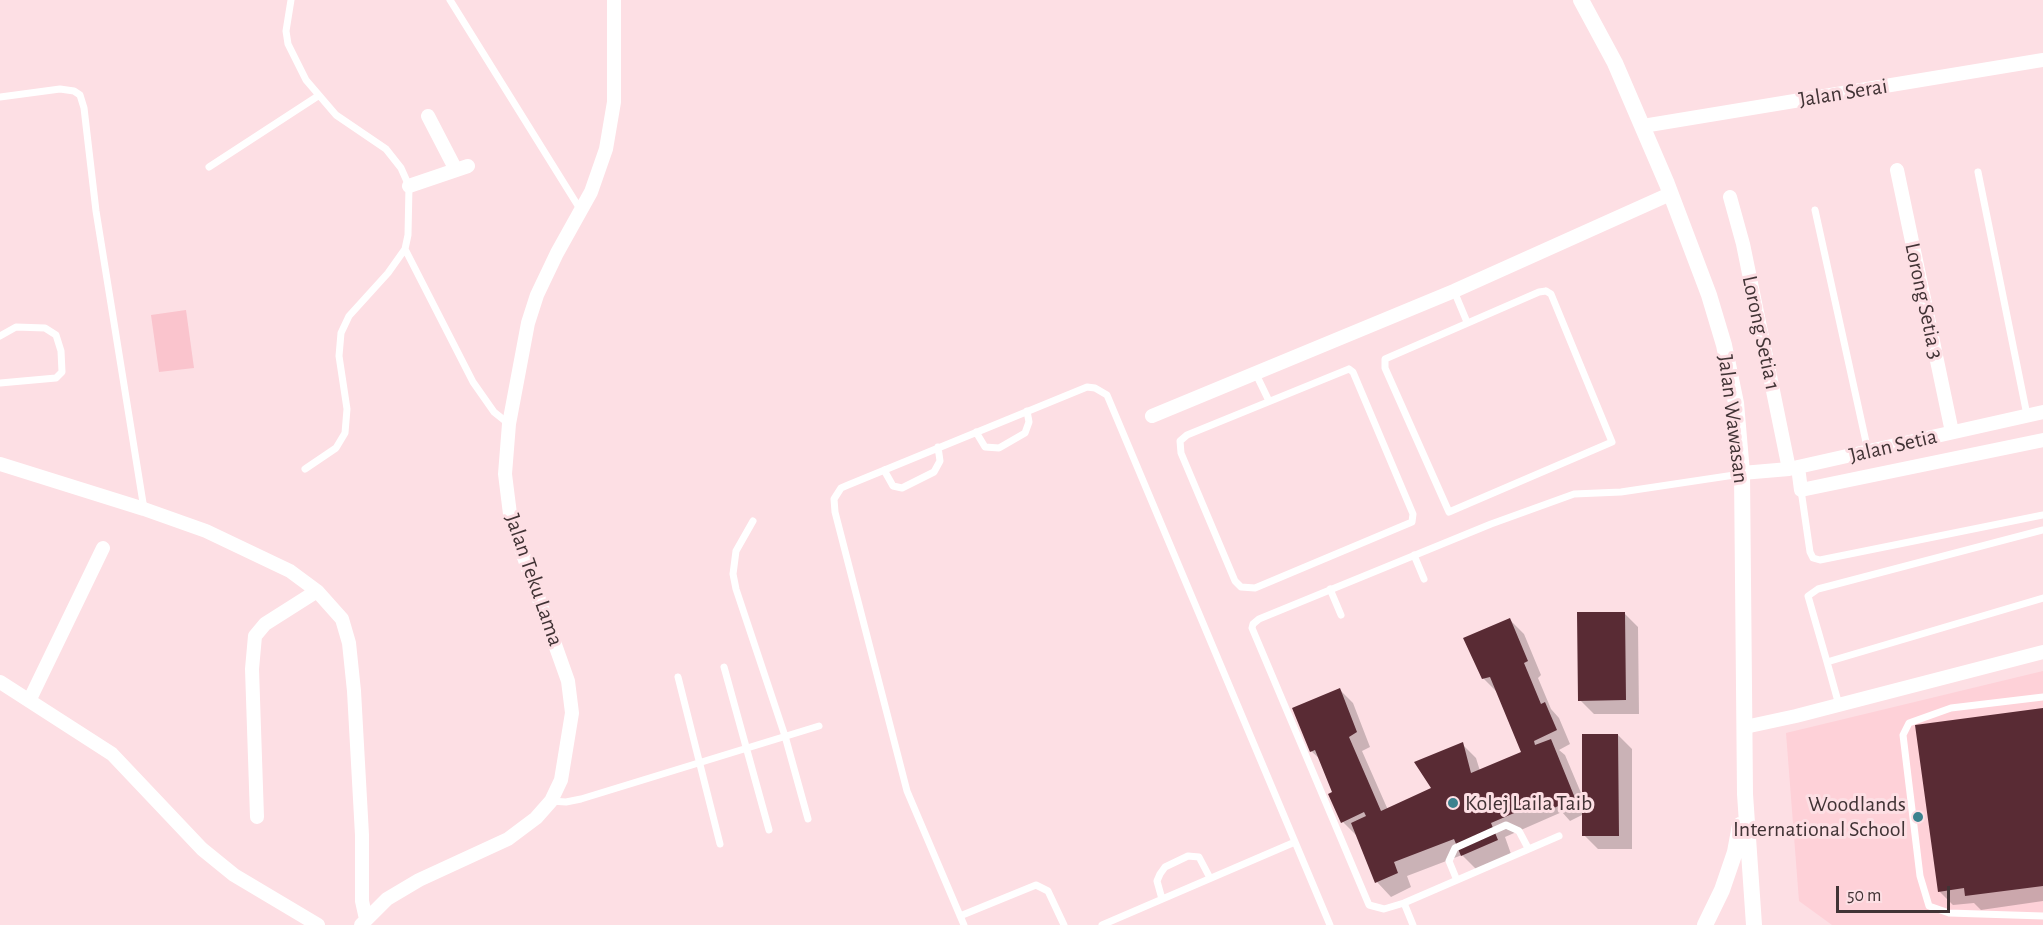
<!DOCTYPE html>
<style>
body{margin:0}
#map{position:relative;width:2043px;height:925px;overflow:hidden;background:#fddfe4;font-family:"Alegreya Sans",sans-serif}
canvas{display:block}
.scale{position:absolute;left:1836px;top:886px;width:114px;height:27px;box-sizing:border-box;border:3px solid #413335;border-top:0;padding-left:8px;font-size:18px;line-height:21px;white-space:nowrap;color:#413335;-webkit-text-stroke:4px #fddfe4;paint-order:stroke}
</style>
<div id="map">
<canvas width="2043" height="925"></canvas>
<div class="scale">50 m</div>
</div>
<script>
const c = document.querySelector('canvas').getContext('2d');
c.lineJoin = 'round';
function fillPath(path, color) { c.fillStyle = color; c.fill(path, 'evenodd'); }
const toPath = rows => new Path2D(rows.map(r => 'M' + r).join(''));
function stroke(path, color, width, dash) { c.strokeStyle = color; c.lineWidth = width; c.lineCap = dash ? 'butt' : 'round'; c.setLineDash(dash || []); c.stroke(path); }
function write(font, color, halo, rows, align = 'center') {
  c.font = font + ' "Alegreya Sans",sans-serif'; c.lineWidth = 6; c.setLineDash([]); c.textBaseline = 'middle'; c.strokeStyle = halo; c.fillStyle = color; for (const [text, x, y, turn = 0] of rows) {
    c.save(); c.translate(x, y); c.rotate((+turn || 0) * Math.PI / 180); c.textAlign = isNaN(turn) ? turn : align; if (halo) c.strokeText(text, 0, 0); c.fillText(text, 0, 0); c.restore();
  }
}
fillPath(toPath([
 [2043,671,2043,925,1832,925,1799,901,1786,733]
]), '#fed1d8');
fillPath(toPath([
 [186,310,194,368,159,372,151,315]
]), '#fac4cd');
fillPath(toPath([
 [1624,613,1638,627,1639,714,1594,714,1580,700],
 [1510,620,1524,634,1541,675,1538,678,1551,709,1559,718,1570,744,1559,750,1565,755,1584,800,1618,735,1632,749,1632,849,1598,849,1584,835,1584,814,1570,821,1562,812,1505,837,1511,854,1476,869,1462,855,1407,876,1411,887,1391,897,1377,882,1357,836,1343,822,1321,760,1311,751,1339,689,1353,703,1370,747,1362,751,1388,810,1434,789,1462,744,1476,758,1480,771,1523,752,1497,692,1483,678],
 [2043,709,2043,901,1981,910,1974,903,1953,905,1939,891]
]), '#0003');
fillPath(toPath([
 [1577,612,1625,612,1626,700,1578,701],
 [1510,618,1528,661,1524,663,1541,704,1545,702,1557,730,1534,741,1535,745,1551,739,1575,798,1554,808,1549,798,1491,823,1498,840,1461,856,1454,839,1394,862,1398,873,1375,883,1351,823,1366,816,1364,812,1341,823,1328,794,1332,792,1315,750,1310,752,1292,708,1340,688,1357,732,1349,737,1381,811,1431,788,1414,762,1463,742,1471,773,1521,752,1490,677,1482,679,1463,638],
 [2043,708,2043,886,1965,896,1964,888,1938,892,1915,725],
 [1582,734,1618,734,1619,836,1582,836]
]), '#592b34');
stroke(toPath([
 [291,0,286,31,288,44,306,80,336,115,386,149,401,168,409,186,408,235,405,249,388,273,349,316,341,333,339,356,347,409,345,433,336,448,305,469],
 [450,0,580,209],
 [0,97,60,89,74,91,80,95,84,108,96,211,144,509],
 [209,167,318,96],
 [1978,172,2027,415],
 [1815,210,1868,451],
 [405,249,473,382,494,412,509,424],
 [1454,291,1467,322],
 [1546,291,1551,294,1612,442,1449,512,1385,368,1385,359,1539,292,1546,291],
 [0,336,16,327,45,328,56,335,61,351,62,372,56,378,0,383],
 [1349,369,1353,372,1413,514,1412,522,1255,588,1241,587,1235,581,1181,453,1180,441,1187,435,1349,369],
 [1255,372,1269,401],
 [976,432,985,447,999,448,1025,433,1029,422,1027,411],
 [884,470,893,486,902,488,934,472,940,461,938,447],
 [1801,490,1810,552,1813,558,1820,560,2043,515],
 [753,521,736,551,733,574,736,589,785,736,808,819],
 [2043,530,1818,589,1808,596,1827,662,2043,598],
 [1414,555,1424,579],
 [1330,589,1341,615],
 [1827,662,1839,705],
 [724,667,769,830],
 [678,677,720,844],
 [2043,697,1951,708,1909,723,1903,735,1920,876,1929,906,1949,913,2043,916],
 [551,801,566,802,581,799,819,726],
 [1559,836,1404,903,1384,909,1369,905,1252,628,1253,624,1259,619,1491,524,1574,494,1621,492,1741,474],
 [1456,878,1449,861,1455,848,1506,825,1519,831,1528,848],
 [1162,899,1157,881,1160,874,1165,867,1188,856,1199,857,1210,878],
 [1404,903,1413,925],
 [960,916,1036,885,1048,891,1064,925],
 [964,925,907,791,835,512,834,499,841,488,848,485,1087,387,1095,388,1107,395,1330,925],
 [1102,925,1295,842]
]), '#fff', 7);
stroke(toPath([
 [428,116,456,170],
 [1643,126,2043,60],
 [1897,170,1952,432],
 [409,186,468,166],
 [1730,197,1743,244,1789,469],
 [1152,416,1454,291,1670,194],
 [0,464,144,509,206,531,290,571,317,591,342,619,349,643,354,691,362,835,362,901,366,919],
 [1798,467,1801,490,2043,440],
 [1742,473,1789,469,2043,412],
 [0,682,112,754,202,849,234,875,318,925],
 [30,699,103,548],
 [1745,727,1796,716,2043,652],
 [257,817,252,669,255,636,265,624,317,591],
 [361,925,387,899,419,880,508,839,536,818,551,801,561,780,572,713,568,681,521,549,510,514,505,474,509,424,528,323,537,295,557,253,591,192,606,149,614,102,614,0]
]), '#fff', 14);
stroke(toPath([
 [1581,0,1615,63,1667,184,1709,295,1724,345,1736,403,1742,473,1745,794,1754,925],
 [1705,925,1722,890,1735,852,1740,825]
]), '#fff', 16);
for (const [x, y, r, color] of [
 [1453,803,6,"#3c828e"],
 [1918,817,6,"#3c828e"]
]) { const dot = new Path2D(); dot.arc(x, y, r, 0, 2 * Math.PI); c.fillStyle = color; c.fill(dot); stroke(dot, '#fddfe4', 2); }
write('22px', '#413335', '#fddfe4', [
 ["Jalan Serai",1843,93,-9],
 ["Lorong Setia 3",1924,301,78],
 ["Lorong Setia 1",1761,333,78],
 ["Jalan Wawasan",1733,419,83],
 ["Jalan Setia",1893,446,-13],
 ["Jalan Teku Lama",534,580,71]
]);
write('22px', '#413335', '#fddfe4', [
 ["Kolej Laila Taib",1465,803],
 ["Woodlands",1906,804,"right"],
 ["International School",1906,829,"right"]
], 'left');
</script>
